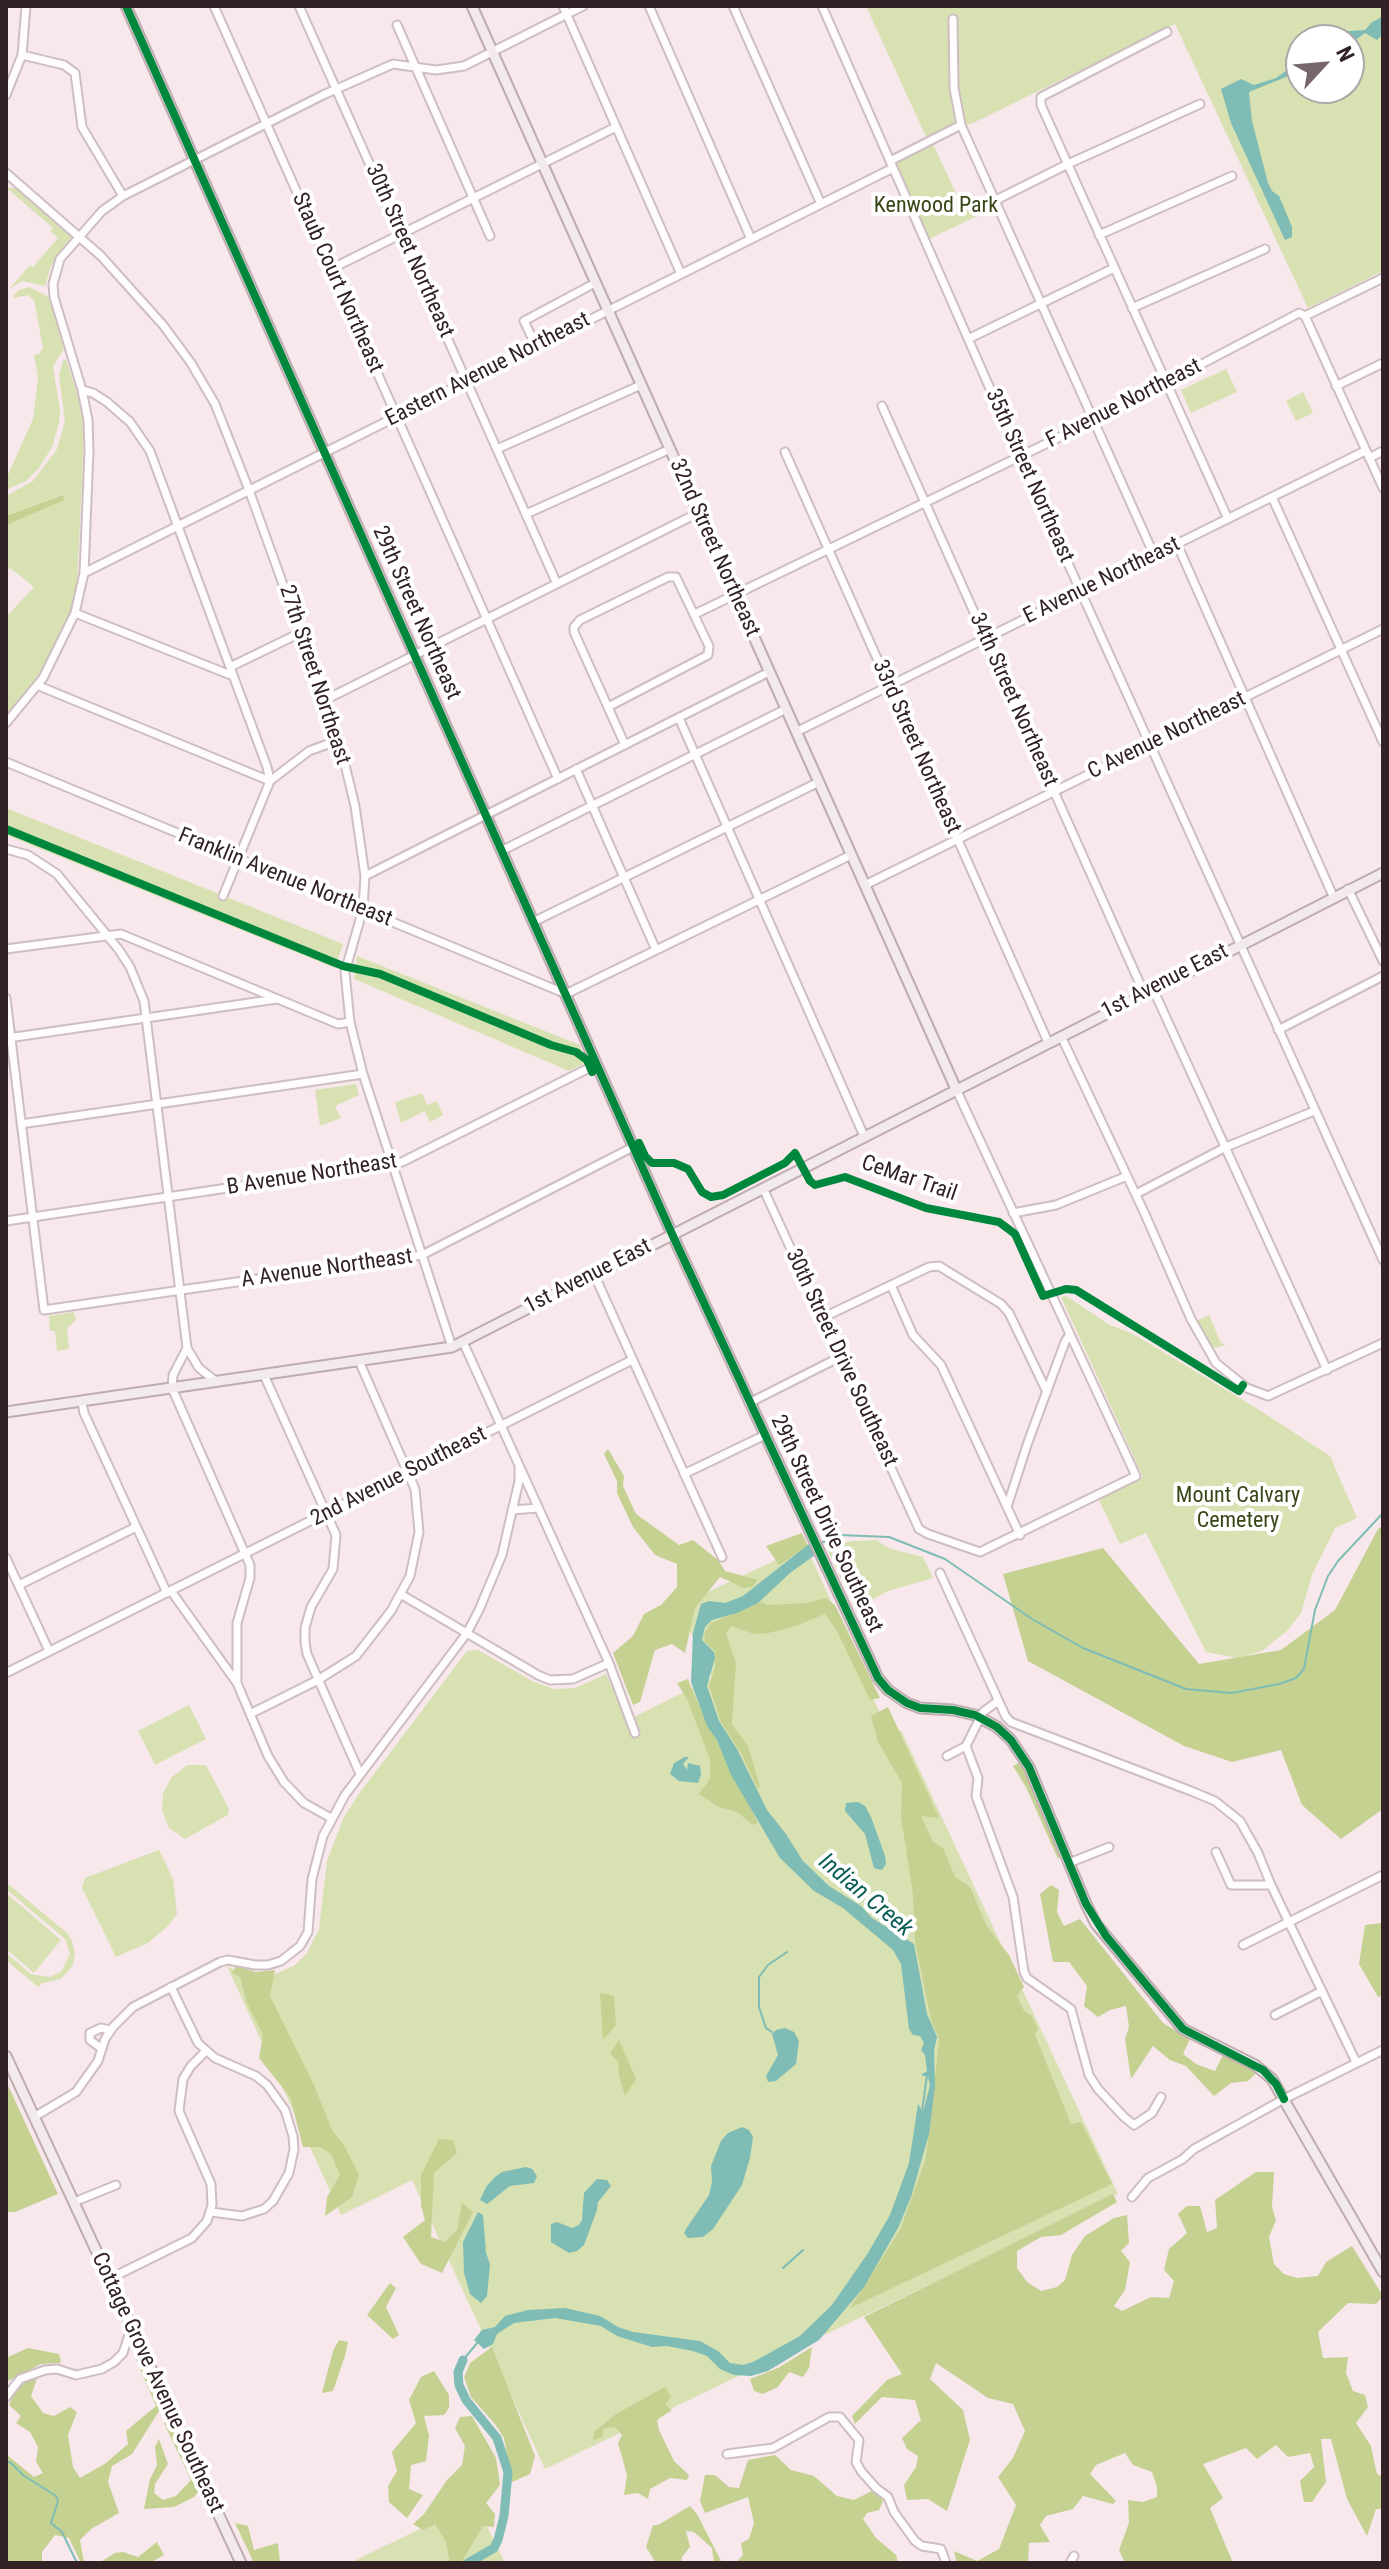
<!DOCTYPE html>
<style>
body{margin:0}
#map{position:relative;width:1389px;height:2569px;overflow:hidden;background:#f8e8ec;font-family:"Roboto Condensed",sans-serif}
canvas{display:block}
.frame{position:absolute;inset:0;border:8px solid #322125;pointer-events:none}
.north{position:absolute;left:1285px;top:24px;width:80px;height:80px;box-sizing:border-box;background:#fff;border:2px solid #ada6a8;border-radius:50%;rotate:64deg;font-size:22px;font-weight:700;line-height:32px;text-align:center;color:#322125}
.north::after{content:'';display:block;margin:auto;width:28px;height:36px;background:#77676b;clip-path:polygon(50% 0,100% 100%,50% 72%,0 100%)}
</style>
<div id="map">
<canvas width="1389" height="2569"></canvas>
<div class="frame"></div>
<div class="north">N</div>
</div>
<script>
const c = document.querySelector('canvas').getContext('2d');
c.lineJoin = 'round';
function fillPath(path, color) { c.fillStyle = color; c.fill(path, 'evenodd'); }
const toPath = rows => new Path2D(rows.map(r => 'M' + r).join(''));
function stroke(path, color, width, dash) { c.strokeStyle = color; c.lineWidth = width; c.lineCap = dash ? 'butt' : 'round'; c.setLineDash(dash || []); c.stroke(path); }
function write(font, color, halo, rows, align = 'center') {
  c.font = font + ' "Roboto Condensed",sans-serif'; c.lineWidth = 8; c.setLineDash([]); c.textBaseline = 'middle'; c.strokeStyle = halo; c.fillStyle = color; for (const [text, x, y, turn = 0] of rows) {
    c.save(); c.translate(x, y); c.rotate((+turn || 0) * Math.PI / 180); c.textAlign = isNaN(turn) ? turn : align; if (halo) c.strokeText(text, 0, 0); c.fillText(text, 0, 0); c.restore();
  }
}
fillPath(toPath([
 [866,6,1383,6,1383,271,1308,308,1175,24,971,124,961,125,931,140,964,210,994,196,998,206,925,241,890,161,928,141],
 [1301,40,1349,40,1349,88,1301,88],
 [6,188,19,188,68,230,72,236,51,266,45,286,22,281,9,289,30,265,33,267,58,238,50,231,53,228,9,190,6,192],
 [29,287,49,297,64,349,53,366,60,411,59,423,52,447,39,468,26,481,6,490,6,479,33,419,38,378,34,355,39,354,43,348,34,300,28,295,14,298,14,295,19,290],
 [66,359,81,406,84,435,77,586,70,613,34,685,6,718,6,617,34,587,10,568,6,571,6,524,63,500,62,495,6,516,6,496,33,481,57,449,65,421,59,375,63,361],
 [1226,369,1237,392,1191,413,1181,390],
 [1303,392,1313,413,1296,421,1286,401],
 [6,808,343,944,335,968,6,835],
 [357,956,580,1045,585,1063,569,1071,354,979],
 [356,1084,359,1095,335,1106,341,1118,320,1126,315,1090],
 [422,1093,427,1105,437,1101,443,1115,430,1122,425,1111,401,1123,395,1102],
 [1066,1296,1110,1325,1133,1334,1253,1406,1330,1456,1357,1518,1335,1528,1312,1575,1301,1613,1288,1630,1262,1651,1238,1658,1206,1652,1146,1533,1120,1544,1098,1498,1143,1477,1061,1297],
 [74,1312,76,1320,67,1328,69,1349,57,1351,55,1331,50,1331,49,1316],
 [1209,1315,1221,1343,1226,1345,1215,1348,1206,1340,1198,1320],
 [877,1540,888,1548,923,1557,933,1578,888,1591,855,1609,827,1549,851,1541],
 [806,1546,838,1617,836,1619,890,1735,901,1730,1118,2194,545,2469,412,2180,341,2215,227,1966,238,1972,273,1975,295,1965,307,1953,319,1929,327,1861,343,1819,358,1795,467,1651,478,1650,534,1682,554,1689,575,1688,606,1674,628,1720,712,1678,678,1606],
 [189,1705,206,1739,155,1765,138,1731],
 [187,1765,206,1765,229,1809,228,1815,185,1839,169,1828,162,1811,163,1794,171,1778],
 [159,1850,173,1879,177,1914,169,1925,148,1943,116,1957,82,1888,85,1878],
 [6,1882,67,1933,72,1941,75,1953,73,1965,61,1979,42,1983,38,1987,6,1960,6,1953,31,1974,50,1977,62,1971,70,1953,65,1939,6,1889],
 [6,1893,61,1940,34,1973,6,1949],
 [475,2502,505,2563,350,2563]
]), '#d8e1b2');
fillPath(toPath([
 [63,495,64,500,6,525,6,516],
 [608,1449,624,1476,623,1486,636,1514,679,1545,693,1540,718,1560,725,1571,758,1580,752,1587,744,1588,720,1577,695,1608,685,1653,672,1644,655,1650,640,1702,633,1705,613,1653,633,1636,644,1614,661,1605,677,1587,677,1564,655,1555,633,1527,617,1493,617,1481,604,1454],
 [1383,1526,1383,1809,1341,1839,1302,1805,1281,1750,1232,1762,1184,1746,1028,1661,1003,1574,1103,1548,1199,1664,1281,1650,1335,1610,1378,1529],
 [802,1533,808,1546,779,1565,766,1546],
 [826,1598,835,1605,880,1698,870,1700,837,1631,825,1614,793,1627,768,1633,754,1634,731,1626,726,1634,736,1663,732,1724,748,1746,760,1787,758,1789,741,1753,721,1722,709,1685,715,1667,715,1651,705,1642,704,1634,711,1623,761,1602,768,1605,806,1603],
 [688,1679,694,1695,758,1823,753,1825,737,1812,719,1807,699,1794,710,1779,710,1759,687,1699,677,1683],
 [888,1707,939,1818,921,1816,933,1842,943,1848,955,1877,970,1887,986,1925,1009,1955,1024,1987,1017,1996,1024,2011,1031,2015,1038,2028,1035,2035,1071,2124,1081,2122,1112,2184,850,2308,900,2230,926,2158,939,2040,931,2020,915,1941,913,1894,901,1816,902,1783,878,1742,871,1716],
 [1020,1762,1060,1857,1058,1859,1026,1787,1013,1766],
 [1051,1885,1059,1890,1057,1912,1064,1926,1080,1919,1163,2023,1190,2039,1183,2054,1196,2064,1215,2071,1223,2055,1258,2071,1248,2081,1231,2083,1214,2096,1186,2066,1170,2060,1153,2046,1131,2079,1125,2039,1129,2027,1126,2006,1110,2010,1098,2017,1084,2006,1087,1986,1069,1962,1053,1962,1040,1894],
 [1383,1923,1383,1996,1378,1997,1359,1964,1365,1925],
 [236,1966,256,1972,275,1970,270,1996,314,2085,332,2130,345,2147,359,2175,352,2197,325,2216,327,2197,340,2175,331,2154,320,2147,303,2147,290,2097,259,2058,263,2035,247,2003,240,1977,232,1973],
 [600,1993,614,1996,616,2025,603,2040],
 [619,2040,636,2079,625,2096,619,2076,618,2062,610,2053],
 [6,2081,58,2194,15,2212,6,2212],
 [439,2139,453,2140,457,2153,434,2173,431,2237,445,2242,457,2230,462,2203,473,2212,442,2273,421,2264,403,2237,425,2220,421,2206,421,2175],
 [1256,2172,1274,2172,1272,2207,1276,2220,1269,2237,1274,2264,1284,2274,1297,2278,1318,2276,1326,2262,1352,2246,1383,2296,1376,2304,1348,2303,1318,2332,1323,2358,1348,2357,1346,2373,1353,2391,1365,2395,1368,2407,1356,2423,1371,2446,1377,2474,1383,2477,1383,2509,1376,2509,1367,2536,1347,2499,1331,2439,1321,2439,1326,2482,1312,2502,1304,2502,1300,2481,1314,2467,1310,2453,1288,2457,1276,2445,1257,2459,1246,2448,1203,2464,1223,2498,1210,2508,1233,2563,1125,2563,1119,2550,1129,2523,1128,2500,1143,2502,1157,2497,1157,2487,1152,2472,1133,2465,1125,2453,1096,2465,1090,2474,1116,2501,1113,2504,1083,2496,1073,2509,1046,2516,1040,2525,1050,2542,1029,2543,1028,2563,957,2563,954,2551,977,2561,999,2549,1016,2505,998,2477,1013,2458,1025,2431,1013,2404,988,2398,936,2363,930,2379,963,2410,970,2440,947,2511,928,2499,907,2500,904,2485,916,2467,918,2456,907,2449,902,2438,921,2420,915,2400,882,2397,855,2424,852,2416,887,2380,902,2374,864,2317,1113,2194,1117,2202,1061,2235,1041,2237,1017,2251,1017,2268,1027,2282,1041,2291,1057,2287,1065,2280,1072,2255,1085,2236,1114,2218,1127,2215,1129,2243,1121,2251,1130,2262,1125,2290,1114,2306,1122,2311,1151,2297,1169,2298,1174,2281,1164,2270,1169,2249,1187,2233,1178,2214,1187,2206,1200,2206,1207,2232,1217,2228,1215,2200],
 [390,2283,396,2288,386,2307,399,2335,393,2339,367,2315],
 [339,2340,348,2342,345,2356,333,2391,322,2393,333,2351],
 [492,2347,535,2456,530,2474,512,2482,504,2438,495,2424,471,2397,464,2377,470,2363],
 [812,2347,809,2368,803,2377,789,2372,778,2387,763,2394,754,2391,750,2379,778,2368],
 [28,2348,59,2354,61,2363,41,2364,8,2381,6,2384,6,2358],
 [133,2352,141,2356,164,2403,132,2454,112,2466,108,2482,119,2513,91,2529,80,2540,84,2563,81,2563,69,2538,55,2535,42,2552,42,2563,6,2563,6,2454,34,2477,43,2473,36,2462,38,2447,30,2432,16,2423,21,2416,9,2405,15,2391,28,2380,37,2378,31,2396,43,2413,54,2416,70,2407,77,2412,68,2435,73,2467,80,2478,106,2463,128,2444,126,2431,156,2406],
 [434,2371,449,2395,449,2408,444,2415,424,2416,429,2436,426,2461,411,2465,409,2489,423,2495,407,2518,389,2502,388,2486,397,2471,392,2452,416,2423,409,2400,421,2377],
 [665,2387,671,2397,665,2405,672,2410,657,2420,659,2430,674,2461,689,2475,687,2480,670,2478,650,2489,648,2499,638,2493,624,2495,627,2475,618,2443,622,2435,615,2427,603,2429,603,2437,593,2440,594,2432,616,2414],
 [169,2414,200,2489,194,2497,174,2507,144,2509,150,2479,157,2465,155,2447,159,2439,168,2464,155,2484,154,2493,163,2500,176,2496,191,2480,164,2423],
 [472,2416,496,2458,500,2485,486,2503,495,2514,494,2527,483,2526,461,2563,450,2563,446,2542,435,2524,423,2530,413,2524,424,2514,447,2480,462,2465,465,2446,455,2428,460,2417],
 [775,2455,791,2470,814,2476,837,2496,854,2500,874,2490,883,2501,879,2510,867,2513,863,2519,876,2538,896,2555,898,2563,736,2563,743,2555,741,2543,749,2539,754,2523,748,2497,705,2513,700,2501,705,2475,715,2475,729,2487,739,2488,748,2460],
 [690,2506,697,2514,722,2563,714,2563,712,2548,694,2532,686,2531,690,2547,682,2557,681,2563,656,2563,646,2547,653,2525,658,2525],
 [235,2523,248,2526,254,2550,278,2543,280,2563,254,2563],
 [157,2542,164,2555,150,2563,99,2563,115,2553,123,2552,138,2557]
]), '#c4d191');
fillPath(toPath([
 [1383,16,1383,34,1377,40,1365,33,1349,45,1349,40,1331,40,1337,32,1365,30,1371,23],
 [1301,60,1301,65,1286,77,1249,92,1252,121,1268,183,1272,191,1279,196,1292,227,1292,237,1285,240,1231,123,1221,89,1241,79,1254,85,1276,78],
 [809,1544,815,1555,790,1573,758,1603,737,1613,712,1620,705,1627,702,1640,714,1652,715,1658,707,1686,719,1721,737,1749,767,1810,786,1834,803,1861,829,1886,861,1906,872,1918,914,1944,927,2014,937,2037,934,2051,935,2086,929,2134,911,2197,898,2228,864,2287,819,2340,768,2371,751,2376,734,2375,720,2369,707,2356,693,2351,667,2346,652,2347,617,2336,601,2326,555,2318,514,2323,497,2334,493,2344,484,2349,474,2340,482,2330,495,2327,505,2316,528,2310,565,2308,600,2316,618,2327,633,2332,700,2341,718,2351,730,2363,743,2365,753,2362,800,2336,832,2305,868,2253,890,2215,909,2163,918,2104,923,2112,930,2085,928,2077,921,2075,927,2071,925,2055,921,2050,924,2043,920,2036,913,2035,909,2029,901,1964,893,1950,843,1908,814,1891,780,1858,731,1775,717,1740,707,1726,691,1682,693,1633,701,1604,709,1601,725,1603,743,1596],
 [685,1757,689,1757,683,1764,687,1770,688,1763,700,1766,701,1775,698,1783,679,1781,670,1774,674,1763],
 [858,1802,865,1806,871,1817,885,1856,886,1864,882,1870,874,1868,865,1834,845,1811,846,1803],
 [785,2028,794,2032,799,2041,796,2064,776,2081,768,2082,766,2076,778,2055,772,2034,776,2030],
 [742,2127,749,2130,753,2137,750,2158,742,2185,713,2229,703,2237,688,2238,684,2233,686,2229,709,2195,712,2182,711,2166,721,2141,728,2133],
 [526,2167,532,2169,537,2176,534,2183,510,2186,487,2204,480,2200,486,2187,495,2177,502,2172],
 [597,2179,607,2180,611,2186,598,2202,597,2210,584,2245,577,2251,569,2253,551,2242,551,2224,557,2222,572,2228,579,2225,582,2220,584,2193],
 [478,2212,483,2215,486,2253,490,2264,487,2296,481,2303,470,2294,464,2273,463,2242]
]), '#7ebcb5');
stroke(toPath([
 [821,1543,839,1535,889,1537,945,1559,1032,1619,1083,1648,1186,1689,1232,1693,1279,1684,1296,1678,1304,1669,1315,1610,1328,1576,1338,1561,1383,1513],
 [772,2032,766,2028,759,2007,759,1977,768,1965,787,1952],
 [922,2112,927,2075],
 [783,2268,803,2250],
 [463,2360,478,2342],
 [6,2463,10,2462,23,2475,56,2496,58,2501,51,2523,62,2532,77,2563],
 [113,2563,117,2563]
]), '#7ebcb5', 2);
stroke(toPath([
 [463,2360,458,2372,459,2385,466,2400,497,2438,508,2472,504,2516,498,2540,494,2548,468,2563]
]), '#7ebcb5', 9);
const minor = toPath([
 [214,6,558,779],
 [299,6,557,584],
 [563,6,681,274],
 [649,6,751,239],
 [733,6,821,204],
 [822,6,1020,457,1383,1260],
 [953,19,954,88,961,125,1154,555],
 [397,25,490,236],
 [1167,32,1041,97,1041,105,1228,519],
 [22,55,64,65,75,73,82,127,123,196],
 [6,95,22,55,26,6],
 [890,161,961,125],
 [6,173,101,256,163,325,191,363,215,404,249,490,339,740,355,806,365,876,363,909,345,972,350,1022,363,1074,452,1347],
 [996,200,1068,164,1200,104],
 [1099,235,1232,176],
 [331,269,616,127],
 [1132,308,1265,249],
 [1305,316,1383,488],
 [968,339,1114,268],
 [536,346,524,321,595,283],
 [1336,386,1383,363],
 [82,390,93,393,107,402,130,422,150,451,267,767,270,781,223,896],
 [882,406,1144,993],
 [497,449,641,385],
 [785,452,1048,1042],
 [1369,458,1383,451],
 [1272,497,1383,742],
 [526,514,670,449],
 [1177,544,1333,896],
 [84,573,893,168],
 [75,613,233,676],
 [695,614,1093,421,1299,313,1305,316,1383,278],
 [230,667,302,632],
 [39,686,270,781,309,751,339,740],
 [327,699,698,513],
 [608,707,708,655,709,646,676,577,668,577,580,620,574,627,574,632,625,745],
 [679,718,864,1136],
 [6,723,43,678,75,613,84,573,89,451,88,420,82,390,54,297,53,284,60,259,102,211,123,196,323,95,393,64,436,70,464,66,583,6],
 [796,732,1365,451],
 [6,762,564,993,570,992,851,855],
 [576,769,656,950],
 [6,849,28,855,57,874,119,950,130,967,144,1001,187,1348,173,1375,172,1388,250,1565,250,1578,237,1623,237,1683],
 [501,851,786,709],
 [365,876,769,672],
 [865,885,1383,629],
 [1348,889,1383,961],
 [533,922,819,782],
 [6,949,121,934,338,1024,350,1022],
 [1153,989,1327,1370],
 [6,998,44,1310,422,1255,633,1147],
 [1278,1030,1383,976],
 [1061,1036,1144,1212,1191,1319,1216,1363,1247,1388,1268,1396,1383,1343],
 [8,1038,277,999],
 [21,1124,363,1074],
 [763,1188,919,1529,928,1534,980,1552,1136,1476,956,1089],
 [1136,1194,1226,1147,1314,1111],
 [1013,1213,1056,1205,1127,1176],
 [6,1221,402,1162,597,1064],
 [594,1274,722,1557],
 [891,1285,913,1335,941,1365,1020,1535],
 [822,1318,929,1267,939,1266,1001,1304,1009,1313,1047,1392],
 [463,1342,609,1663,635,1733],
 [187,1348,199,1368,217,1382],
 [264,1375,336,1535,333,1569,311,1607,305,1628,305,1642,307,1654,360,1774],
 [82,1402,84,1413,167,1593],
 [749,1403,840,1357],
 [684,1474,765,1435],
 [1007,1507,1028,1442,1065,1342,1070,1334],
 [512,1510,538,1508],
 [6,1558,49,1651],
 [940,1573,1006,1717,1011,1722,1191,1791,1215,1801,1240,1821,1258,1853,1271,1885,1356,2062],
 [19,1585,136,1527],
 [171,1591,237,1683,268,1756,284,1782,304,1803,331,1818],
 [402,1595,538,1675,550,1680,573,1679,609,1663],
 [6,1673,632,1360],
 [250,1714,318,1680,356,1656,391,1611,410,1576,419,1532,415,1489,359,1361],
 [966,1746,978,1778,976,1796,1013,1897,1024,1972,1027,1978,1071,2009,1089,2075,1098,2089,1124,2117,1134,2125,1152,2113,1161,2097],
 [947,1756,966,1746,983,1712,998,1701],
 [1216,1852,1231,1885,1271,1885],
 [1069,1863,1109,1847],
 [1243,1945,1383,1875],
 [171,1987,198,2043,215,2058,256,2076,267,2085,285,2110,293,2136,294,2149,289,2173,273,2201,264,2209,242,2216,211,2212],
 [1275,2015,1322,1991],
 [102,2049,90,2040,90,2033,101,2028,110,2030],
 [34,2117,76,2092,98,2061,105,2039,113,2027,133,2007,220,1962,228,1960,255,1965,268,1965,281,1961,300,1946,308,1932,312,1879,323,1836,345,1795,467,1633,479,1610,502,1555,519,1481,519,1465],
 [1132,2197,1148,2178,1183,2159,1194,2149,1284,2099,1383,2050],
 [74,2202,116,2185],
 [109,2279,192,2238,207,2221,212,2205,211,2184,179,2111,183,2079,191,2066,205,2052],
 [6,2397,20,2379,45,2370,57,2369,76,2375,102,2369,114,2362,123,2353,132,2326],
 [727,2454,773,2448,829,2417,840,2417,859,2440,856,2462,861,2471,876,2488,888,2497,894,2512,915,2541,922,2546,941,2549,946,2563],
 [1070,2563,1074,2556]
]);
const major = toPath([
 [126,6,672,1234,878,1678,888,1690,907,1703,920,1708,953,1710,975,1715,997,1727,1011,1740,1029,1767,1086,1904,1096,1924,1183,2029,1255,2065,1272,2079,1383,2272],
 [472,6,956,1089],
 [6,1412,452,1347,1383,873],
 [6,2056,241,2563]
]);
stroke(minor, '#cebec2', 11);
stroke(major, '#beacb0', 13);
stroke(minor, '#fefcfc', 7);
stroke(major, '#f2eaec', 9);
stroke(toPath([
 [126,6,672,1234,878,1678,888,1690,907,1703,920,1708,953,1710,975,1715,997,1727,1011,1740,1029,1767,1086,1904,1106,1936,1183,2029,1263,2070,1276,2084,1284,2099],
 [6,829,343,966,380,974,551,1045,576,1052,587,1060,592,1072],
 [639,1143,645,1156,652,1163,674,1163,688,1169,702,1192,711,1197,723,1195,785,1163,795,1153,810,1181,815,1185,845,1177,926,1208,999,1222,1015,1234,1043,1296,1066,1289,1076,1290,1239,1391,1243,1385]
]), '#00873e', 8);
write('22px', '#374616', '#fff', [
 ["Kenwood Park",936,206],
 ["Mount Calvary",1238,1496],
 ["Cemetery",1238,1521]
]);
write('22px', '#322125', '#fff', [
 ["30th Street Northeast",409,251,66],
 ["Staub Court Northeast",337,283,66],
 ["Eastern Avenue Northeast",488,370,-27],
 ["F Avenue Northeast",1124,404,-27],
 ["35th Street Northeast",1029,476,66],
 ["32nd Street Northeast",714,548,66],
 ["E Avenue Northeast",1102,581,-26],
 ["29th Street Northeast",416,613,66],
 ["27th Street Northeast",314,675,72],
 ["34th Street Northeast",1013,700,66],
 ["C Avenue Northeast",1167,736,-26],
 ["33rd Street Northeast",916,747,66],
 ["Franklin Avenue Northeast",285,878,22],
 ["1st Avenue East",1165,982,-27],
 ["B Avenue Northeast",312,1175,-9],
 ["CeMar Trail",909,1179,19],
 ["A Avenue Northeast",327,1269,-8],
 ["1st Avenue East",588,1277,-27],
 ["30th Street Drive Southeast",841,1358,65],
 ["2nd Avenue Southeast",399,1477,-27],
 ["29th Street Drive Southeast",826,1524,65],
 ["Cottage Grove Avenue Southeast",157,2383,65]
]);
write('italic 24px', '#0a5d55', '#fff', [
 ["Indian Creek",865,1896,40]
]);
</script>
